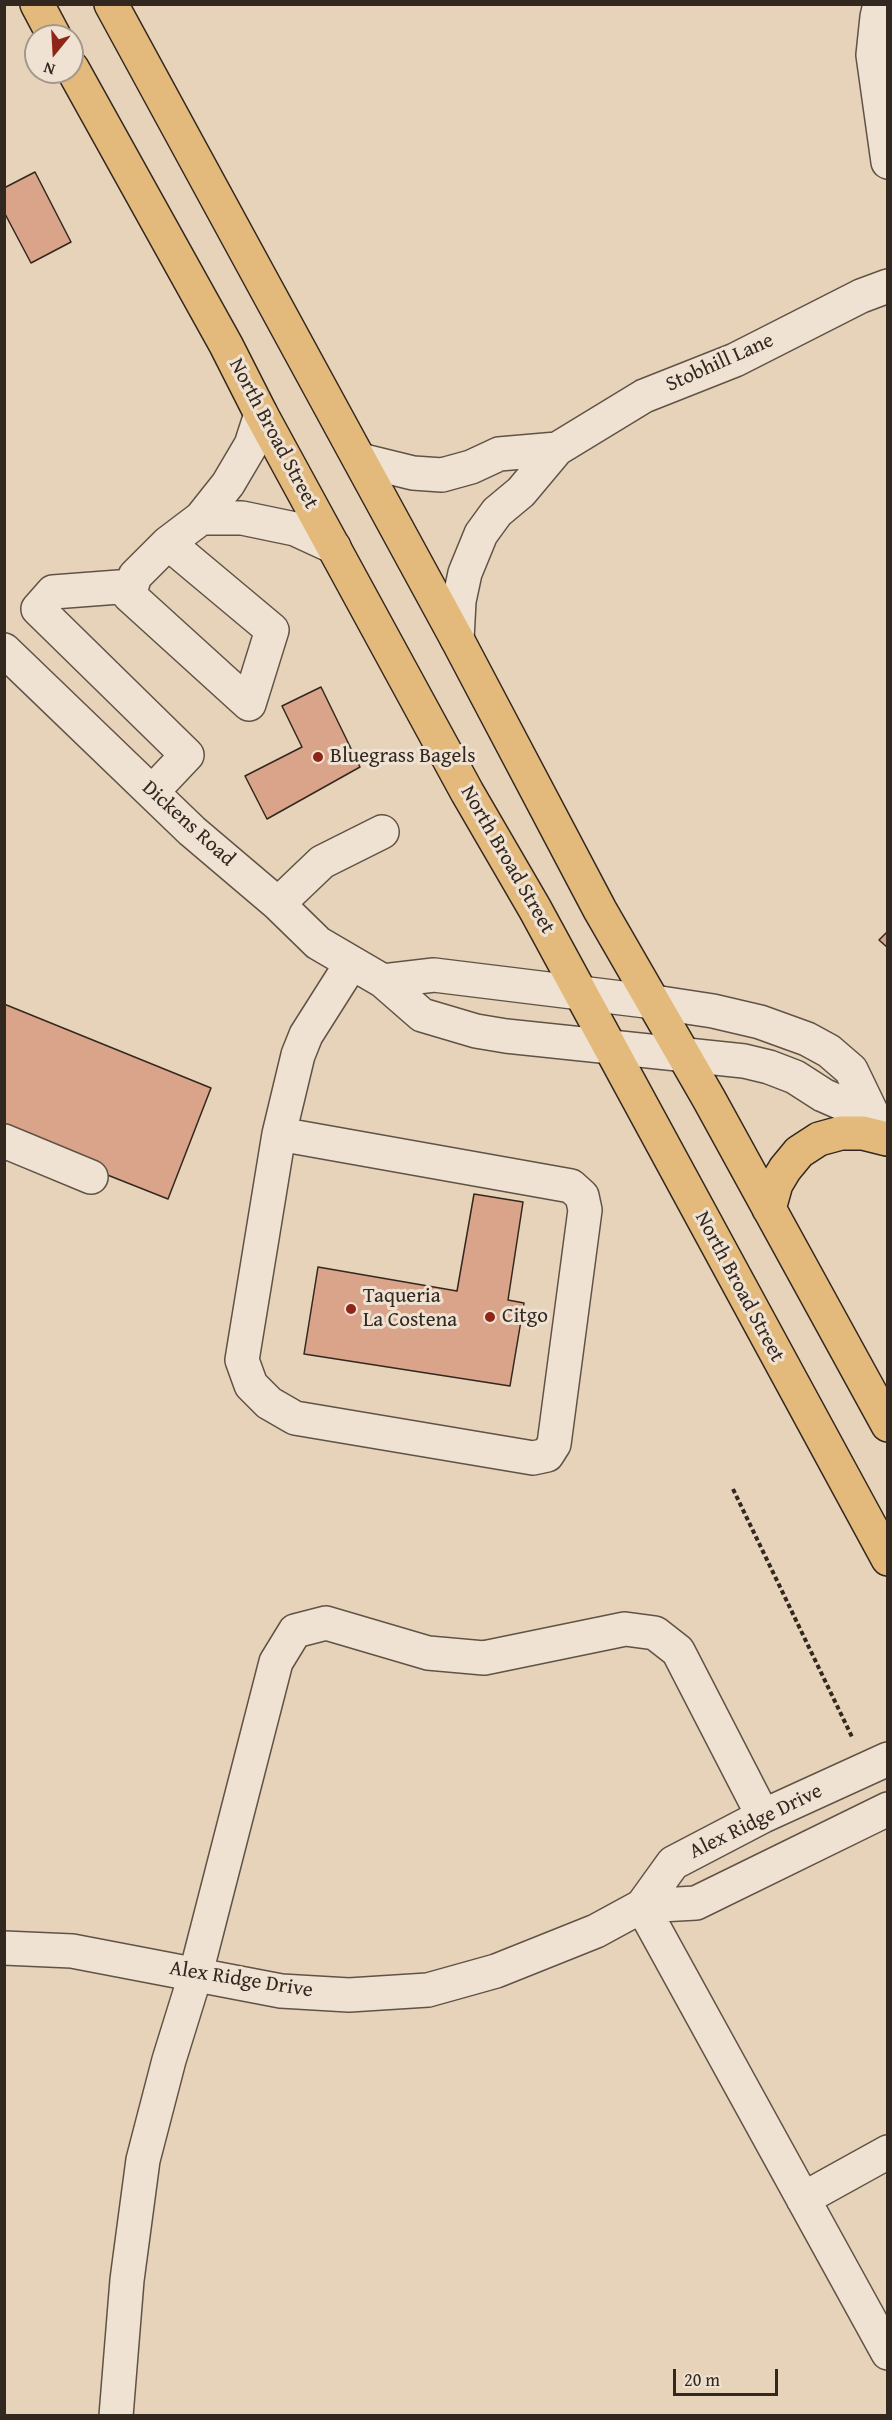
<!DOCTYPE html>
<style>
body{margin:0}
#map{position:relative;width:892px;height:2420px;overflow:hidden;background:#e6d3b9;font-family:"Gentium Book Plus",serif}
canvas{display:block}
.frame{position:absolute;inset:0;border:6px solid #33281f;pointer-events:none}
.north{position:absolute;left:24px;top:24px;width:60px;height:60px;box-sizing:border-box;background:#efe2d2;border:2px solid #a4988a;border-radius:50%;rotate:198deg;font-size:16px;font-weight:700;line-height:24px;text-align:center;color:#33281f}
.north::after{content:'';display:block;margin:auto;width:21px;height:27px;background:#8f2418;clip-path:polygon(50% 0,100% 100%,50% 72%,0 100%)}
.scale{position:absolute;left:673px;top:2369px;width:105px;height:27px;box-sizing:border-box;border:3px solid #33281f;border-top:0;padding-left:8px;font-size:18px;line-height:21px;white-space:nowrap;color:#33281f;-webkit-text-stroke:4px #efe2d2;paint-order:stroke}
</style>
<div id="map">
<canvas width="892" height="2420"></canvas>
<div class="frame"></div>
<div class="north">N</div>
<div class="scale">20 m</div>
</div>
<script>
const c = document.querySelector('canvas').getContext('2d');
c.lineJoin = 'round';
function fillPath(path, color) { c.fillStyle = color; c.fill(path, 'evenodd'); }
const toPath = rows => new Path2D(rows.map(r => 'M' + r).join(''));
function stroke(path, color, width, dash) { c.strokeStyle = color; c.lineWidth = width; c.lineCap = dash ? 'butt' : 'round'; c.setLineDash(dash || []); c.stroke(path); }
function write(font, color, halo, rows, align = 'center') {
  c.font = font + ' "Gentium Book Plus",serif'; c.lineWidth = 6; c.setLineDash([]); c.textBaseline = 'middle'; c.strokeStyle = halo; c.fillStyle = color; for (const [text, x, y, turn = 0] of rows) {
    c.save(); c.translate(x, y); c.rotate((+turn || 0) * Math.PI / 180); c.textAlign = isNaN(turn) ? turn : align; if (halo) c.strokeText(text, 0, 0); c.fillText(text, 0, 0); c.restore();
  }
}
const building = toPath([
 [35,172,71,242,31,263,4,212,4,188,35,172],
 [321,687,360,767,267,819,245,776,302,747,282,706,321,687],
 [888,931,888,948,879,940,888,931],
 [4,1004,211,1088,168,1199,4,1134,4,1004],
 [474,1194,523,1202,508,1300,524,1303,510,1386,304,1354,318,1267,457,1291,474,1194]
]);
fillPath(building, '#d9a48a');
stroke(building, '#33281f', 1.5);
const minor = toPath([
 [880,4,877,17,873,55,888,162],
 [360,460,413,473,442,475,471,467,499,454,557,449],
 [201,518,242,518,295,529,334,547],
 [168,543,272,630,249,704,129,595,135,576,168,543,201,518,228,484,251,445,261,414],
 [132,586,53,592,38,609,187,755,152,792],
 [457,639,459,601,465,573,481,534,497,512,521,492,557,449,644,396,735,360,861,296,888,286],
 [4,650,192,831,278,904,318,943,383,981,422,1015,476,1031,506,1036,744,1061,769,1067,795,1077,823,1095,871,1116],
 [278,904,322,862,382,832],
 [383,981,434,975,654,1002,713,1011,760,1022,807,1039,829,1051,851,1070,877,1124],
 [279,1134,571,1186,582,1196,585,1210,554,1444,547,1455,533,1458,295,1418,269,1403,251,1385,242,1360,279,1134,298,1055,306,1035,351,964],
 [4,1141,91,1177],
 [642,1906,888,2353],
 [642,1906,673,1863,763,1816,888,1759],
 [4,1948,72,1951,281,1991,349,1995,428,1990,496,1971,596,1931,642,1906,696,1903,888,1809],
 [803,2199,888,2152],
 [116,2416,127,2280,143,2160,169,2060,196,1973,276,1662,295,1631,326,1623,428,1653,484,1658,625,1629,655,1633,678,1651,763,1816]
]);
const highway = toPath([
 [37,4,54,36],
 [111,4,457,639,600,910,709,1099,888,1425],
 [72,68,226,345,261,414,467,792,535,909,888,1559],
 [769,1209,776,1184,785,1169,799,1152,819,1139,841,1133,863,1133,887,1139]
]);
stroke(minor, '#605346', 36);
stroke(highway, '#33281f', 36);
stroke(toPath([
 [733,1489,852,1737]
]), '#33281f', 4, [4.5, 3]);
stroke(minor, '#efe2d2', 33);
stroke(highway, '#e3ba7c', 33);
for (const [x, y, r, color] of [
 [318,757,6,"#8f2418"],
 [351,1309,6,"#8f2418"],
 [490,1317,6,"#8f2418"]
]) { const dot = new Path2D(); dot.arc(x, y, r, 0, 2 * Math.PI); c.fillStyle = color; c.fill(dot); stroke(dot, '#efe2d2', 2); }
write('21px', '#33281f', '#efe2d2', [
 ["Stobhill Lane",720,363,-24],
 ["North Broad Street",273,434,62],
 ["Dickens Road",188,824,42],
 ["North Broad Street",507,860,60],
 ["North Broad Street",739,1287,62],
 ["Alex Ridge Drive",756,1822,-26],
 ["Alex Ridge Drive",241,1980,9]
]);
write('21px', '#33281f', '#efe2d2', [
 ["Bluegrass Bagels",330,757],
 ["Taqueria",363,1297],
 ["La Costena",363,1321],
 ["Citgo",502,1317]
], 'left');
</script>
